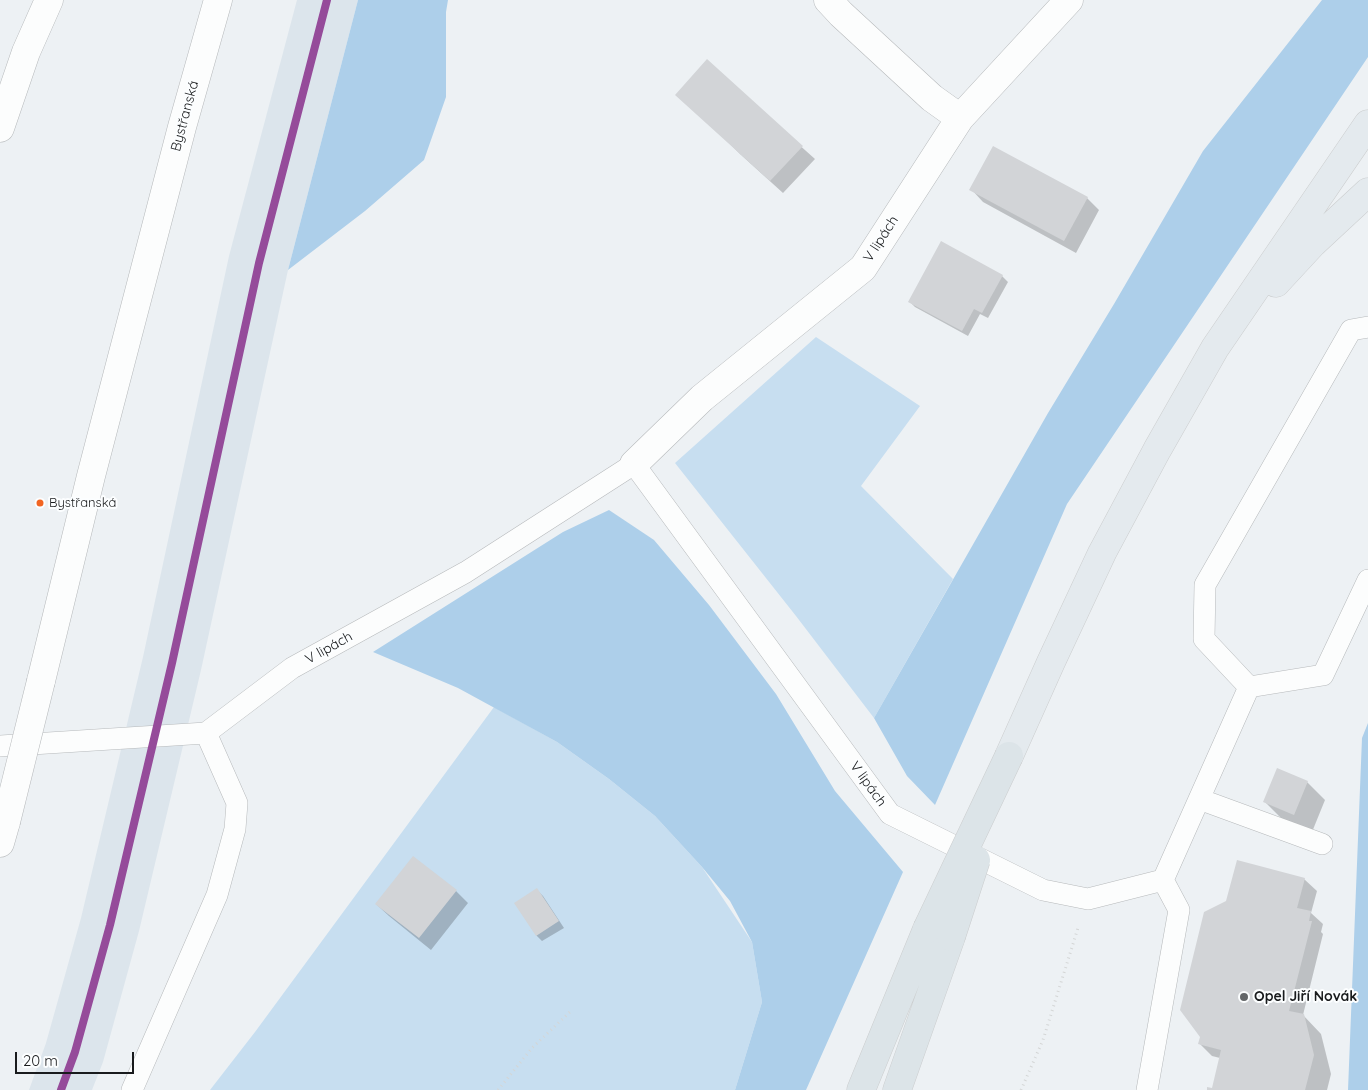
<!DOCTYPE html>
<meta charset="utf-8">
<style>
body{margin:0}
#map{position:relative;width:1368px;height:1090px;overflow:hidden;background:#edf1f4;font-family:Quicksand,sans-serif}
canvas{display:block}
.scale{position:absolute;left:15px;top:1052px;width:119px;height:22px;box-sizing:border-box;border:2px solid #191b1d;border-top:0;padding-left:6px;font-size:15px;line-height:18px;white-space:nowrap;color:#191b1d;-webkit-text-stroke:4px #fcfeff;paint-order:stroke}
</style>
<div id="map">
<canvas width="1368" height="1090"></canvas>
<div class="scale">20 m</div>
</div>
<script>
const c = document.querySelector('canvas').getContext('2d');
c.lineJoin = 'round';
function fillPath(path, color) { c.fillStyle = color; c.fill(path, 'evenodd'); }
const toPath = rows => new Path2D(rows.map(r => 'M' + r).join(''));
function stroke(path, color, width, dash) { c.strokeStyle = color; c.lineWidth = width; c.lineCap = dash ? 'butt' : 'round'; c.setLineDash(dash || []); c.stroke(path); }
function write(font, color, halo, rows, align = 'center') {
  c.font = font + ' Quicksand,sans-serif'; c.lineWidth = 4; c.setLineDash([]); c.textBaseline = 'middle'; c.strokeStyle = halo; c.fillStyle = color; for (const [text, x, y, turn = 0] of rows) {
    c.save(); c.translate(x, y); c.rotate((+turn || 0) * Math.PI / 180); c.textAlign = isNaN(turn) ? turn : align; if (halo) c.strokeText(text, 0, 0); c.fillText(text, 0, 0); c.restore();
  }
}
fillPath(toPath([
 [297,0,358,0,288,270,201,670,139,931,103,1062,92,1090,29,1090,46,1043,81,918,143,657,229,256]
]), '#dce5ec');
fillPath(toPath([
 [816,337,920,406,861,486,953,579,874,718,796,616,675,463],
 [494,707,557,742,609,779,655,816,702,867,752,942,762,1002,735,1090,210,1090,255,1032]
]), '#c7def0');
fillPath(toPath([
 [358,0,448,0,446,12,446,97,424,160,365,211,288,270],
 [1322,0,1368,0,1368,57,1067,504,935,805,907,776,874,718,1048,413,1114,304,1203,151],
 [609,510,654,540,709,605,776,694,835,791,903,872,806,1090,735,1090,762,1002,752,942,730,901,702,867,655,816,609,779,557,742,458,688,373,652,563,532],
 [1368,723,1368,1090,1348,1090,1362,738]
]), '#adcfea');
fillPath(toPath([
 [758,108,815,159,783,193,740,154,723,137],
 [971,189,1087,198,1099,210,1076,253,983,202],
 [1002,276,1008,282,988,318,980,314,968,336,915,307,909,301],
 [1307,782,1325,800,1312,832,1283,820,1265,802],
 [1304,879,1317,891,1311,913,1323,924,1321,932,1323,934,1303,1015,1321,1034,1331,1074,1327,1090,1208,1090,1213,1089,1220,1058,1212,1056,1200,1044],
 [537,890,543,896,564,928,542,941,536,935],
 [456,891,468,903,431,950,389,916,376,904]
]), '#0003');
fillPath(toPath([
 [707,59,803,146,770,181,675,95],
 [993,146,1088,197,1064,241,969,190],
 [941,241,1003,275,982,313,974,309,962,331,908,302],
 [1277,768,1308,781,1294,815,1263,802],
 [413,856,457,890,419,938,375,904],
 [1237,860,1305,878,1297,908,1311,911,1309,921,1312,921,1289,1011,1304,1014,1314,1055,1305,1090,1207,1090,1207,1087,1212,1088,1221,1050,1198,1044,1200,1037,1180,1010,1204,912,1226,901],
 [537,888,559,921,536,936,514,903]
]), '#d2d4d7');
const service = toPath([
 [1249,687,1204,639,1205,585,1351,330,1368,327],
 [0,746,206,733,292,668,466,572,634,464,890,814,1043,890,1088,899,1163,880,1249,687,1323,675,1368,580],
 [1199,799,1322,844],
 [132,1090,217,895,235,829,237,803,206,733],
 [1147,1090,1179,910,1163,880]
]);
const minor = toPath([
 [828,0,841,14,932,98,960,118],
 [0,128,26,52,49,0],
 [634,464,702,398,863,268,960,118,1069,0],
 [41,681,91,476,182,127,218,0],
 [0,843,6,822]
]);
const primary = toPath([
 [1276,283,1313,243,1368,192],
 [1009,756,1051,662,1102,553,1157,450,1215,348,1368,124]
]);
const trunk = toPath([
 [861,1090,927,929],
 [897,1090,951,937]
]);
stroke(service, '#b6b9bb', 22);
stroke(minor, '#b6b9bb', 29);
stroke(primary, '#cbcdce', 29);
stroke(trunk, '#cbcdce', 29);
stroke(toPath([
 [498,1090,532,1048,572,1010],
 [1021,1090,1043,1040,1078,928]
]), '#d4d6d6', 3, [1, 4]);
stroke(service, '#fcfdfd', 21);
stroke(minor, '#fcfdfd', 28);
stroke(primary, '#e4eaee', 28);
stroke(trunk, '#dce4e8', 28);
const minorBridge = toPath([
 [6,822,41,681]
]);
const trunkBridge = toPath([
 [927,929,1009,756],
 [951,937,976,860]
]);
stroke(minorBridge, '#b6b9bb', 29, []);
stroke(trunkBridge, '#cbcdce', 29, []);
stroke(minorBridge, '#fcfdfd', 28);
stroke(trunkBridge, '#dce4e8', 28);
stroke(toPath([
 [61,1090,75,1052,110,925,172,663,259,263,327,0]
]), '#954b9a', 8);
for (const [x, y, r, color] of [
 [40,503,4.5,"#f26522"],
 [1244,997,5,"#636668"]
]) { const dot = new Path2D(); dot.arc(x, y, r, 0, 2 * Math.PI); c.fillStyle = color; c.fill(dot); stroke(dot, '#fcfeff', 2); }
write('13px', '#191b1d', '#fcfeff', [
 ["Bystřanská",49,503]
], 'left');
write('14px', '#191b1d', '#fcfeff', [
 ["Bystřanská",185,116,-75],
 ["V lipách",881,239,-57],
 ["V lipách",329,648,-29],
 ["V lipách",868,784,54]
]);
write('bold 14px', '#191b1d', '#fcfeff', [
 ["Opel Jiří Novák",1254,997]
], 'left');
</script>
